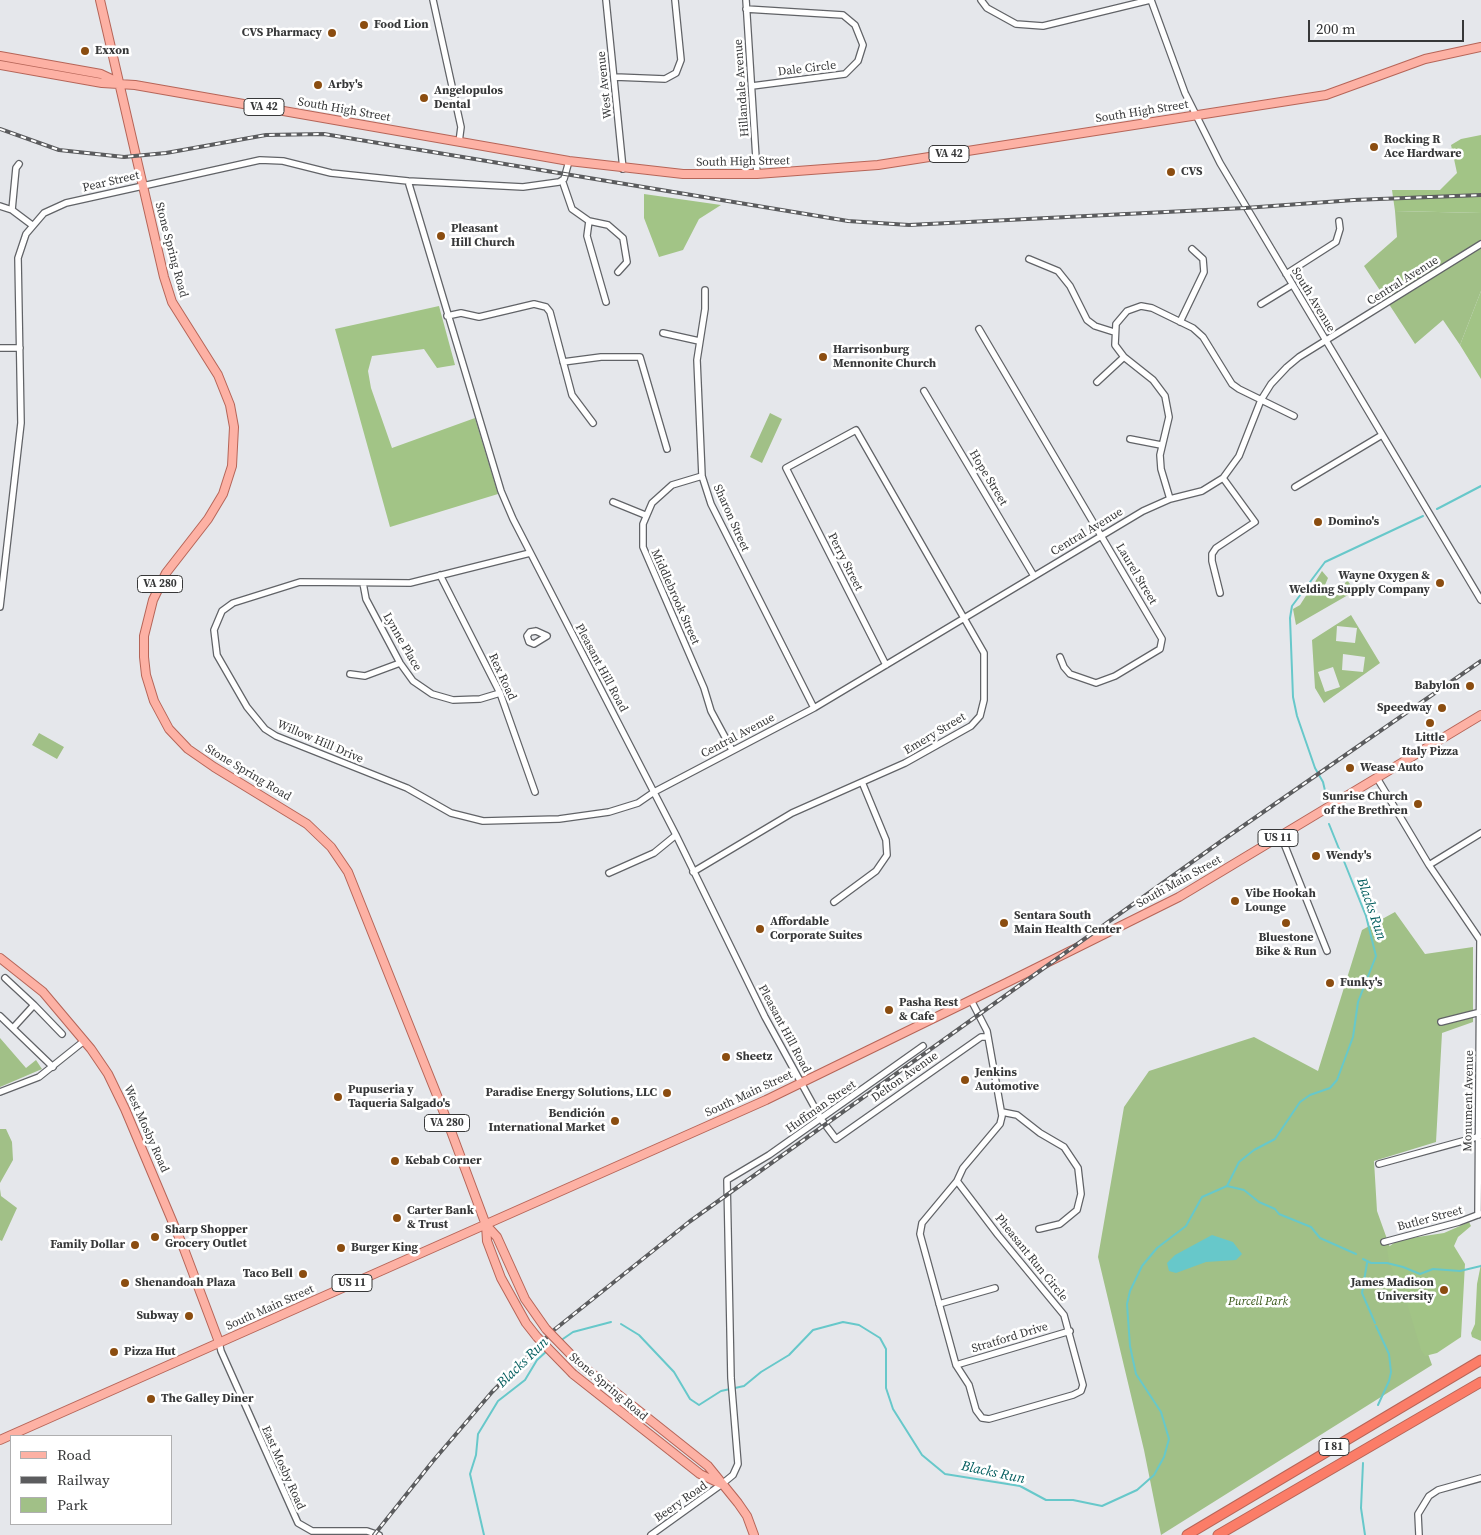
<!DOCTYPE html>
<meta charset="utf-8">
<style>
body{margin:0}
#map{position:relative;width:1481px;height:1535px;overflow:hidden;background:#e5e7eb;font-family:"Source Serif 4",serif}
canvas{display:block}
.legend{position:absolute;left:10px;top:1435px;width:162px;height:90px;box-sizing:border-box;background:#fff;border:1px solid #afafb0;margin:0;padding:6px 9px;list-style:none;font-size:15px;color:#373839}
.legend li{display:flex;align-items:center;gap:10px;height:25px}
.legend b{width:25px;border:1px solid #afafb0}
.scale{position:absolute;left:1308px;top:20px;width:156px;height:22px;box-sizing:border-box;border:2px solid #373839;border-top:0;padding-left:6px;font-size:15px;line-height:18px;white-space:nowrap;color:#373839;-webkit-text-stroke:4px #fff;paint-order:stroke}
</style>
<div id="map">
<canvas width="1481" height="1535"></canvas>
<ul class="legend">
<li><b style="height:6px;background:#fdb1a4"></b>Road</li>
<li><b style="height:6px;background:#5b5c5e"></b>Railway</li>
<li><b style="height:14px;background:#a1c087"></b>Park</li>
</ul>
<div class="scale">200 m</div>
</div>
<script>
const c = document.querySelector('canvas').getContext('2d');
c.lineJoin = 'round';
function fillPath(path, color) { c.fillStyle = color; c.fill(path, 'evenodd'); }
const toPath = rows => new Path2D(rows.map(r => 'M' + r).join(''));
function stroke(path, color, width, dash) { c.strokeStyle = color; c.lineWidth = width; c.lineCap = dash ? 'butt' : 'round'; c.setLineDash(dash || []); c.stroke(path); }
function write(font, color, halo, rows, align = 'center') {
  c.font = font + ' "Source Serif 4",serif'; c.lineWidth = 5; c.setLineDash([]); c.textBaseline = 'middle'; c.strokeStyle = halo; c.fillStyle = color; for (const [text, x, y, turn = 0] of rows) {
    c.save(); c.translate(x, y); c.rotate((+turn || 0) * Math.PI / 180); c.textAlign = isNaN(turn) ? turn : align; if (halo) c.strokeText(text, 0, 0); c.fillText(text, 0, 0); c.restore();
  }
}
fillPath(toPath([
 [1395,211,1481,213,1481,241,1414,285,1481,244,1481,291,1460,345,1443,320,1415,344,1364,266,1397,237],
 [770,413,782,419,762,463,750,457],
 [1322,571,1328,578,1325,585,1339,593,1347,580,1355,591,1296,625,1293,609,1300,605],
 [1351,615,1380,663,1324,703,1315,688,1312,640],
 [1337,626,1357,628,1355,643,1336,641],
 [1343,654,1365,657,1363,672,1342,670],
 [1333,667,1340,687,1325,692,1318,672],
 [39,733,64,747,57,759,32,745],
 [1395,912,1425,954,1473,947,1473,1022,1442,1033,1436,1142,1374,1161,1377,1211,1432,1365,1161,1535,1144,1450,1098,1257,1124,1107,1149,1071,1254,1037,1318,1071,1362,930],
 [0,1038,26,1068,36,1060,42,1069,0,1087],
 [0,1129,6,1129,12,1142,13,1160,0,1183],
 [0,1189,1,1196,17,1208,2,1241,0,1240]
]), '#a1c087');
fillPath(toPath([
 [1481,135,1481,213,1395,211,1392,190,1440,190,1457,173,1451,145,1461,139],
 [644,194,721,205,699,219,683,250,659,257,644,218],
 [1481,291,1481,379,1460,345],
 [439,306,455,365,437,368,424,349,372,356,368,371,371,388,392,448,475,418,498,494,390,527,335,329],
 [1469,1222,1471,1226,1458,1237,1454,1246,1465,1264,1461,1337,1437,1353,1425,1356,1421,1350,1403,1290,1389,1263,1387,1248,1398,1240,1444,1233],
 [1481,1264,1481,1341,1472,1337,1471,1333,1475,1324,1477,1284]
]), '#a2c486');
fillPath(toPath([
 [1212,1235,1233,1242,1242,1254,1236,1260,1206,1262,1176,1273,1169,1271,1167,1263,1175,1255]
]), '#67c8ca');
stroke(toPath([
 [1437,509,1481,486],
 [1326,795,1323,782,1315,768,1297,716,1293,697,1290,618,1292,606,1325,562,1423,516],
 [1227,1186,1244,1190,1259,1202,1275,1209,1279,1214,1311,1227,1320,1238,1356,1254],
 [1363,1259,1371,1263,1387,1263,1403,1267,1420,1274,1433,1269,1460,1271,1481,1266],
 [1367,1263,1362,1293,1375,1323],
 [621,1324,639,1335,674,1372,690,1399,699,1405,721,1391,744,1386,761,1372,789,1355,813,1330,843,1322,859,1325,880,1338,886,1349,886,1388,893,1409,922,1455,945,1474,1020,1486,1046,1500,1073,1500,1102,1506,1137,1490,1154,1475,1164,1457,1169,1439,1161,1412,1136,1374,1130,1346,1127,1304,1130,1291,1142,1266,1157,1248,1186,1226,1202,1197,1227,1186,1239,1162,1254,1150,1275,1139,1300,1102,1310,1095,1330,1088,1337,1080,1353,1037,1358,1002,1376,956,1366,916,1329,824],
 [1376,1326,1389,1354,1391,1372,1389,1381,1378,1405],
 [560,1341,573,1332,611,1322],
 [1363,1463,1361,1508,1365,1535],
 [484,1535,470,1474,476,1455,478,1434,498,1401,525,1380,537,1360,548,1350]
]), '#67c8ca', 2);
const minor = toPath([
 [433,0,461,127,459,142],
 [606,0,623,169],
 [746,0,757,174],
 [981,0,987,8,1016,24,1043,26,1150,0],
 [1151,0,1185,93,1220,163,1481,600],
 [746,9,843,15,855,25,863,45,858,61,845,74,752,86],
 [615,77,665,79,676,73,681,60,675,0],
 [562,180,572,209,589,221,608,225,623,238,627,262,618,272],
 [408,181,501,491,513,519,676,835,765,1017,821,1119,836,1139,981,1037,988,1037],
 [0,206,12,210,32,225],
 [12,210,16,168,19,164],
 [589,221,587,236,606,302],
 [1029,259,1058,271,1070,286,1087,320,1095,326,1114,332],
 [1286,274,1336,242,1340,229,1339,221],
 [705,290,705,309,697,360,702,476,711,504,814,708],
 [1261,304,1292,285],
 [447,316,461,313,479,317,534,304,546,307,550,312,572,395,593,423],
 [1180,322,1204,272,1203,259,1192,249],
 [979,329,1162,639,1160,649,1115,676,1096,683,1070,674,1064,667,1060,657],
 [663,333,699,341],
 [0,348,20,348],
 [563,362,601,357,640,357,667,449],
 [1097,382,1124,357],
 [924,391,1034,576],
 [1130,439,1161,445],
 [702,476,672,485,652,503,643,524,643,547,704,688,711,711,732,750],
 [1295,487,1382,435],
 [1170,499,1161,469,1160,455,1169,417,1165,396,1153,380,1124,357,1115,345,1116,324,1127,311,1141,306,1152,308,1193,328,1203,337,1232,384,1239,389,1294,416],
 [613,502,645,515],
 [530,553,410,583,300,582,233,603,222,611,214,630,217,655,247,707,265,729,276,736,407,788,451,813,483,821,559,819,609,812,638,803,654,792,814,708,1143,511,1170,499,1202,491,1223,478,1239,456,1261,400,1271,384,1287,367,1299,357,1481,244],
 [440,575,500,693,535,792],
 [363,583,366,599,400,663,413,681,432,694,453,700,480,699,500,693],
 [1220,593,1212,561,1212,554,1216,548,1255,522,1223,478],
 [0,607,21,423,18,258,26,234,44,213,66,203,260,160,283,161,331,173,408,181,523,187,559,182,564,179,569,161],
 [536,631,547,636,534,644,529,642,527,636,530,632,536,631],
 [350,674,365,676,400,663],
 [1377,778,1429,865,1480,940,1478,1215],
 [1281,836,1327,951],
 [1429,865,1481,833],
 [693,872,792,813,905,763,971,726,980,716,984,700,984,653,856,430,786,468,886,665],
 [609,873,654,853,676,835],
 [834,902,876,871,887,855,886,840,862,782],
 [5,978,34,1005,13,1028],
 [34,1005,62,1034],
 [0,1016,53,1067],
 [1441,1022,1481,1012],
 [0,1092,39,1077,84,1041],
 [1002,1112,1017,1115,1040,1133,1064,1147,1078,1168,1081,1194,1077,1210,1060,1224,1039,1229],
 [1379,1164,1481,1136],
 [957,1181,998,1235,1064,1315,1083,1385,1081,1391,1073,1395,989,1419,982,1418,976,1410,969,1385,956,1365,920,1234,922,1223,957,1181],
 [957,1181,963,1168,1000,1124,1002,1116,987,1031,971,1000],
 [1384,1242,1459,1222,1480,1214],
 [939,1304,995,1288],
 [219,1342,221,1351,298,1523,312,1531,367,1531,379,1535],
 [956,1365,1070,1331],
 [651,1535,722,1484,733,1475,738,1464,731,1378,727,1180,769,1155,923,1046],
 [1419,1535,1418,1514,1429,1496,1438,1490,1481,1478]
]);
const major = toPath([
 [100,0,164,277,172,302,218,375,230,405,234,427,232,466,223,494,208,519,166,573,153,600,144,636,144,657,146,675,154,701,169,729,188,749,214,767,307,824,331,847,348,872,448,1123,486,1225,487,1241,501,1278,526,1323,537,1337],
 [0,56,101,74,118,82],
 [0,65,102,83,135,85,569,161,683,174,757,174,878,165,1326,95,1425,59,1481,47],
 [0,958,43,992,91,1049,108,1074,125,1109,184,1249,219,1342],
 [486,1225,497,1237,525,1299,546,1329],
 [581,1365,708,1466,738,1503,747,1516,754,1535],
 [573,1374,700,1474,721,1484],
 [0,1440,766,1100,1008,982,1179,897,1481,715]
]);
const highway = toPath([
 [1187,1535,1481,1360],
 [1218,1535,1481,1382]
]);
stroke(minor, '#616367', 8);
stroke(major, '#b66558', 10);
stroke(highway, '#b66558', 11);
stroke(minor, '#fff', 5.5);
stroke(major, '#fdb1a4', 8);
stroke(highway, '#fb7d68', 9);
const rail = toPath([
 [0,129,59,150,124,157,166,153,266,135,324,134,848,221,909,225,1245,208,1354,200,1481,195],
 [374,1535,433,1461,492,1392,554,1330,689,1222,1220,842,1481,661]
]);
stroke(rail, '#5b5c5e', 4);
stroke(rail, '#fff', 2, [5.5]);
const majorBridge = toPath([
 [546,1329,581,1365],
 [537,1337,573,1374]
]);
stroke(majorBridge, '#b66558', 10, []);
stroke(majorBridge, '#fdb1a4', 8);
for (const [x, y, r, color] of [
 [364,25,5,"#8b4d10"],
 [332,33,5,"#8b4d10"],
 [85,51,5,"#8b4d10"],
 [318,85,5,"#8b4d10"],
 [424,98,5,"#8b4d10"],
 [1374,147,5,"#8b4d10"],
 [1171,172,5,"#8b4d10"],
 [441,236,5,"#8b4d10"],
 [823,357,5,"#8b4d10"],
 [1318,522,5,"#8b4d10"],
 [1440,583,5,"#8b4d10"],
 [1470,686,5,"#8b4d10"],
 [1442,708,5,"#8b4d10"],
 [1430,723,5,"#8b4d10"],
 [1350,768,5,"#8b4d10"],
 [1418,804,5,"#8b4d10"],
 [1316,856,5,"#8b4d10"],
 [1235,901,5,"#8b4d10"],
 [1004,923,5,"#8b4d10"],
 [1286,923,5,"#8b4d10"],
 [760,929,5,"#8b4d10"],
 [1330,983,5,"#8b4d10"],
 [889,1010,5,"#8b4d10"],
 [726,1057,5,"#8b4d10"],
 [965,1080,5,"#8b4d10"],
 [667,1093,5,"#8b4d10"],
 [338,1097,5,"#8b4d10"],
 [615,1121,5,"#8b4d10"],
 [395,1161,5,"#8b4d10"],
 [397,1218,5,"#8b4d10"],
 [155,1237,5,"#8b4d10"],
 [135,1245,5,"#8b4d10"],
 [341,1248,5,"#8b4d10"],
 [303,1274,5,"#8b4d10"],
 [125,1283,5,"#8b4d10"],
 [1444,1290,5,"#8b4d10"],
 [189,1316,5,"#8b4d10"],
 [114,1352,5,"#8b4d10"],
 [151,1399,5,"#8b4d10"]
]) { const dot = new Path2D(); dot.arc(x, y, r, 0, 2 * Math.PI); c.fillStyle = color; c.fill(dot); stroke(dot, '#fff', 2); }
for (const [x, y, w] of [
 [264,107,40],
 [949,154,40],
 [160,584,45],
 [1278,838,40],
 [447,1123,45],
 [352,1283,40],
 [1334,1447,30]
]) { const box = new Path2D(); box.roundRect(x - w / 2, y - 8.5, w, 17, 4); c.fillStyle = '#fff'; c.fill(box); stroke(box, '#373839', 1); }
write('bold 11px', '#373839', null, [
 ["VA 42",264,107],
 ["VA 42",949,154],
 ["VA 280",160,584],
 ["US 11",1278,838],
 ["VA 280",447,1123],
 ["US 11",352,1283],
 ["I 81",1334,1447]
]);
write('bold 12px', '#373839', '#fff', [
 ["Food Lion",374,25],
 ["CVS Pharmacy",322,33,"right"],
 ["Exxon",95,51],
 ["Arby's",328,85],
 ["Angelopulos",434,91],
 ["Dental",434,105],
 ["Rocking R",1384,140],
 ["Ace Hardware",1384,154],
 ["CVS",1181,172],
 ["Pleasant",451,229],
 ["Hill Church",451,243],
 ["Harrisonburg",833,350],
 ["Mennonite Church",833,364],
 ["Domino's",1328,522],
 ["Wayne Oxygen &",1430,576,"right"],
 ["Welding Supply Company",1430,590,"right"],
 ["Babylon",1460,686,"right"],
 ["Speedway",1432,708,"right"],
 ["Little",1430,738,"center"],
 ["Italy Pizza",1430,752,"center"],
 ["Wease Auto",1360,768],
 ["Sunrise Church",1408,797,"right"],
 ["of the Brethren",1408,811,"right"],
 ["Wendy's",1326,856],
 ["Vibe Hookah",1245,894],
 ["Lounge",1245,908],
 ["Sentara South",1014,916],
 ["Main Health Center",1014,930],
 ["Affordable",770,922],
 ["Corporate Suites",770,936],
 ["Bluestone",1286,938,"center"],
 ["Bike & Run",1286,952,"center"],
 ["Funky's",1340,983],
 ["Pasha Rest",899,1003],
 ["& Cafe",899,1017],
 ["Sheetz",736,1057],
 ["Jenkins",975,1073],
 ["Automotive",975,1087],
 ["Pupuseria y",348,1090],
 ["Taqueria Salgado's",348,1104],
 ["Paradise Energy Solutions, LLC",657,1093,"right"],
 ["Bendición",605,1114,"right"],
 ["International Market",605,1128,"right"],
 ["Kebab Corner",405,1161],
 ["Carter Bank",407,1211],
 ["& Trust",407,1225],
 ["Sharp Shopper",165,1230],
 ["Grocery Outlet",165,1244],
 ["Family Dollar",125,1245,"right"],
 ["Burger King",351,1248],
 ["Taco Bell",293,1274,"right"],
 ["Shenandoah Plaza",135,1283],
 ["James Madison",1434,1283,"right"],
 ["University",1434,1297,"right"],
 ["Subway",179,1316,"right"],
 ["Pizza Hut",124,1352],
 ["The Galley Diner",161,1399]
], 'left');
write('12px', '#373839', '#fff', [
 ["Dale Circle",807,69,-7],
 ["West Avenue",605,85,-96],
 ["Hillandale Avenue",742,88,-94],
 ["South High Street",344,110,10],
 ["South High Street",1142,112,-9],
 ["South High Street",743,162,-1],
 ["Pear Street",111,182,-13],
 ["Stone Spring Road",171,250,75],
 ["Central Avenue",1403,281,-32],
 ["South Avenue",1313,300,59],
 ["Hope Street",988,478,59],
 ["Sharon Street",731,518,66],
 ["Central Avenue",1087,532,-31],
 ["Perry Street",845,562,63],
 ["Laurel Street",1136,574,59],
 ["Middlebrook Street",675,597,66],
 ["Lynne Place",402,642,60],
 ["Pleasant Hill Road",601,668,62],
 ["Rex Road",502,677,65],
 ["Emery Street",935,734,-31],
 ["Central Avenue",738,736,-28],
 ["Willow Hill Drive",320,742,23],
 ["Stone Spring Road",248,773,31],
 ["South Main Street",1179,882,-29],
 ["Pleasant Hill Road",784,1029,62],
 ["Delton Avenue",905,1077,-35],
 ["South Main Street",749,1094,-25],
 ["Monument Avenue",1469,1101,-89],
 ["Huffman Street",821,1107,-35],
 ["West Mosby Road",146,1129,66],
 ["Butler Street",1430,1219,-15],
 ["Pheasant Run Circle",1031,1258,51],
 ["South Main Street",270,1308,-24],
 ["Stratford Drive",1010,1338,-17],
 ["Stone Spring Road",608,1387,40],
 ["East Mosby Road",283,1468,66],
 ["Beery Road",681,1502,-35]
]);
write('italic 12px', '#355313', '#fff', [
 ["Purcell Park",1258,1302]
]);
write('italic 14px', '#045e5f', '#fff', [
 ["Blacks Run",1371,909,71],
 ["Blacks Run",523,1363,-44],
 ["Blacks Run",993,1473,12]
]);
</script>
